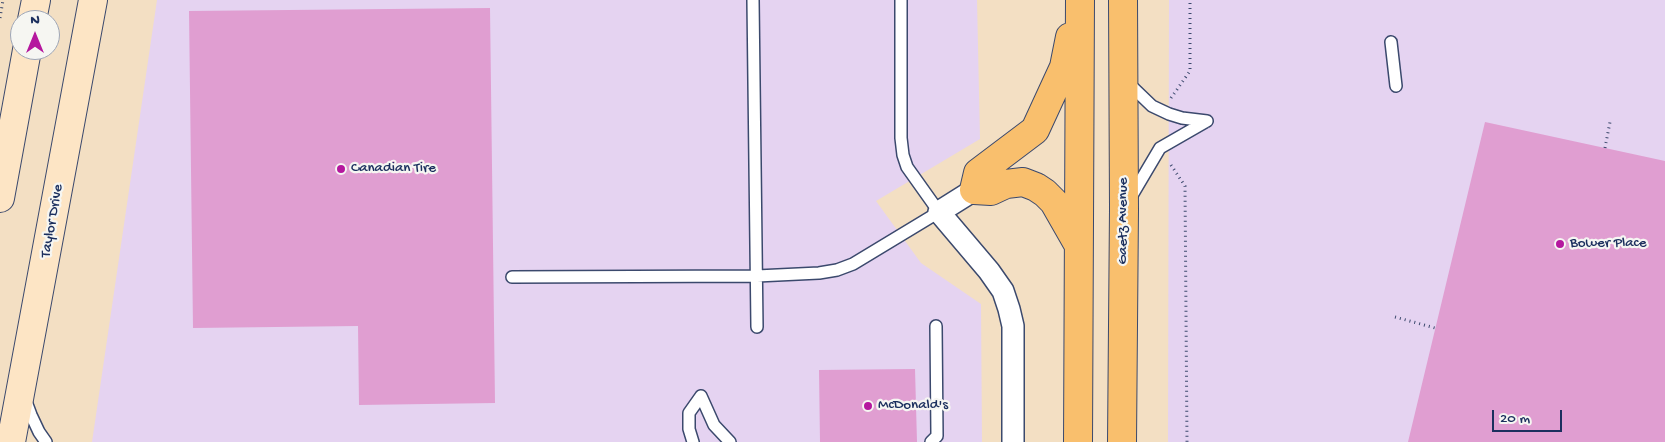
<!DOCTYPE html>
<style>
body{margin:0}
#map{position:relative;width:1665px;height:442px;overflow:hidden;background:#f3dfc3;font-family:"Gochi Hand",sans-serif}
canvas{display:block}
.north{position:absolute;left:10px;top:10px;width:50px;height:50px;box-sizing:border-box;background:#f6f6f2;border:1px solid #9ea6b7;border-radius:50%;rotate:0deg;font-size:14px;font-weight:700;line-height:20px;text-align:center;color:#1b2f5e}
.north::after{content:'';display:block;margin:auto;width:18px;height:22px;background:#b5179e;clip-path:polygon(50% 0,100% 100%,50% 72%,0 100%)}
.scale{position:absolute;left:1492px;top:410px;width:70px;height:22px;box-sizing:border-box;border:2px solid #1b2f5e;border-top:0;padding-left:6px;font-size:15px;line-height:18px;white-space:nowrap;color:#1b2f5e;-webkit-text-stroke:4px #f6f6f2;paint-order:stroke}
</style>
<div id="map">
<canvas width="1665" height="442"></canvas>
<div class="north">N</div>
<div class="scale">20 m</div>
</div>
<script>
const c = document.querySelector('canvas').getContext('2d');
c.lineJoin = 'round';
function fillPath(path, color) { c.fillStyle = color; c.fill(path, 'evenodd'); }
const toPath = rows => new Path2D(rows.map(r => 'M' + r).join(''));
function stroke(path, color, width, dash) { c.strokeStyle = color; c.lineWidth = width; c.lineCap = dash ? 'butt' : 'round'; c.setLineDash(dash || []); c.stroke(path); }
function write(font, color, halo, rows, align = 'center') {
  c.font = font + ' "Gochi Hand",sans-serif'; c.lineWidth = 4.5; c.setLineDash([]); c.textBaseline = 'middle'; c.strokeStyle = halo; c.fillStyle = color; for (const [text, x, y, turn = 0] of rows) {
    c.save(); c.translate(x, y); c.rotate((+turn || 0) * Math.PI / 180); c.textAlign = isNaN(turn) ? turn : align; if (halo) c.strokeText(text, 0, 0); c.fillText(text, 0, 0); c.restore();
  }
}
fillPath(toPath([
 [157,0,977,0,980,139,876,201,921,263,981,304,982,442,92,442],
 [1169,0,1665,0,1665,442,1168,442]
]), '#e5d3f1');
fillPath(toPath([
 [490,8,495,403,359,405,358,326,193,328,189,11],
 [1485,122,1665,161,1665,442,1408,442],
 [915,369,917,442,820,442,819,370]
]), '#e09ed1');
const service = toPath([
 [753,0,757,327],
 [1391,42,1396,86],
 [1126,81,1152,106,1169,114,1182,118,1207,121],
 [1131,197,1160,148,1207,121],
 [512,277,757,276,819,273,837,270,853,264,939,212,907,167,903,155,901,138,901,0],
 [701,396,714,425,730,442],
 [25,399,31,415,39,432,46,442],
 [693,442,689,429,689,413,701,396],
 [931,442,937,436,936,326]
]);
const minor = toPath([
 [974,190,939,212,989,271,1003,291,1009,309,1013,326,1013,442]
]);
const secondary = toPath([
 [32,20,36,0],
 [0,198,27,50],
 [11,442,93,0]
]);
const primary = toPath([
 [1070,37,1064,67,1035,130,978,173,974,190,991,191,1006,184,1023,182,1036,187,1045,193,1054,202,1078,244],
 [1078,442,1080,0],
 [1122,442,1124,209,1123,0]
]);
stroke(service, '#3b496d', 14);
stroke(minor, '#3b496d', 24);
stroke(secondary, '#3b496d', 30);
stroke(primary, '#3b496d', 30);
stroke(toPath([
 [0,18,3,0],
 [1171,98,1190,71,1190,0],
 [1605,148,1610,122],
 [1171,165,1185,186,1187,442],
 [1395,317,1435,328]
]), '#3b496d', 3, [1, 4]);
stroke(service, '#fff', 11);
stroke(minor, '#fff', 21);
stroke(secondary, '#fde5c5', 28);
stroke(primary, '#f9bf6d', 28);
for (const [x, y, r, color] of [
 [341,169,5,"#b5179e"],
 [1560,244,5,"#b5179e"],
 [868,406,5,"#b5179e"]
]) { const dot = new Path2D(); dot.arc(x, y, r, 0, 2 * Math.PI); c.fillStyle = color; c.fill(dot); stroke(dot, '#f6f6f2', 2); }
write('15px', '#1b2f5e', '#f6f6f2', [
 ["Canadian Tire",351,169],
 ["Bower Place",1570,244],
 ["McDonald's",878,406]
], 'left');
write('15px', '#1b2f5e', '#f6f6f2', [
 ["Taylor Drive",53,221,-80],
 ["Gaetz Avenue",1124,221,-90]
]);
</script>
